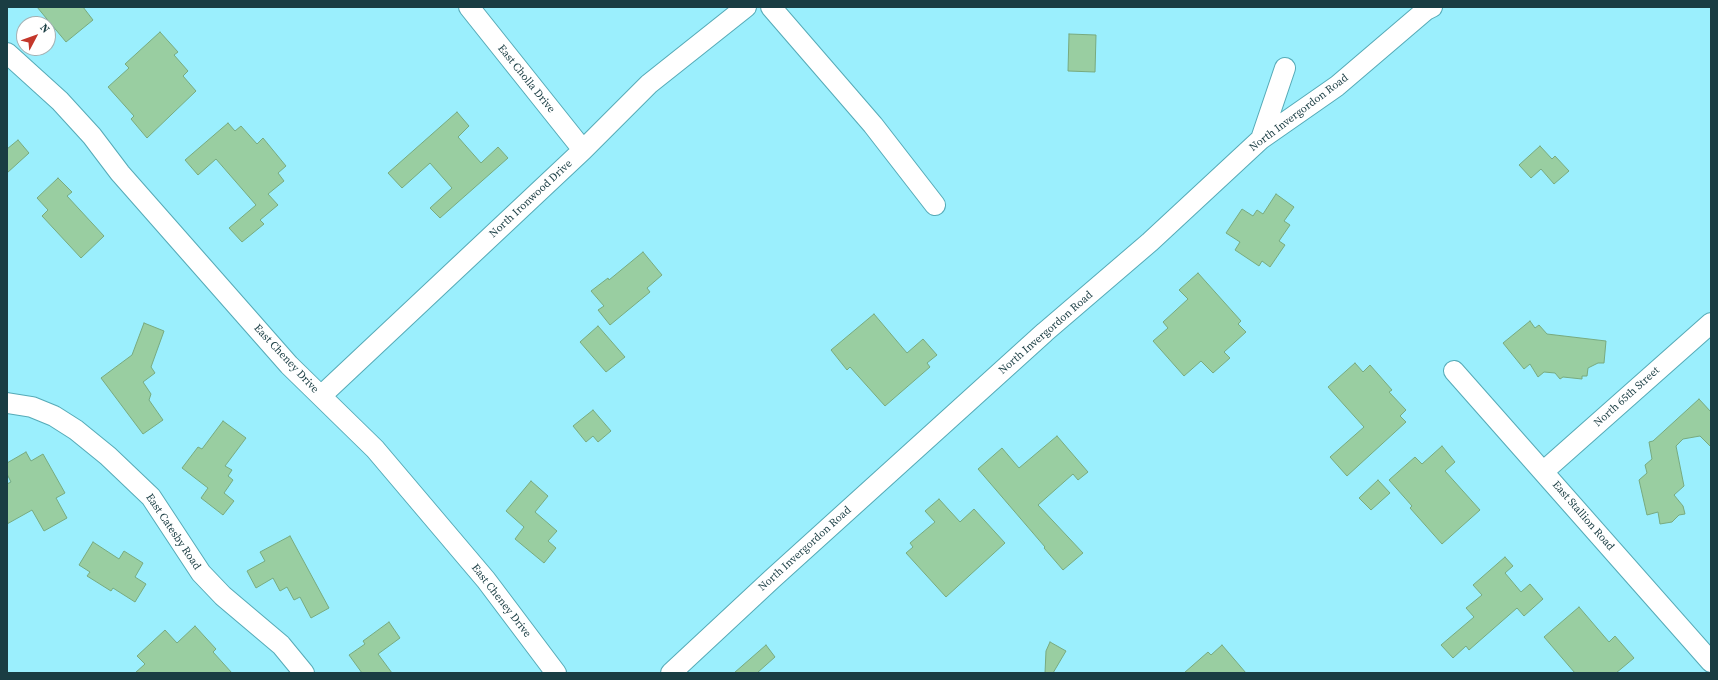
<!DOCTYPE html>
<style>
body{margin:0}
#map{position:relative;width:1718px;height:680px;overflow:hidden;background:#9beffd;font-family:"Source Serif 4",serif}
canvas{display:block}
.frame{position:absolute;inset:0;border:8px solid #1a3d43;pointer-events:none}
.north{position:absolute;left:16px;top:16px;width:40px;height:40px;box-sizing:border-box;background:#fff;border:1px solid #a3b1b4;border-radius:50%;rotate:49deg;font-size:11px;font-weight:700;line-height:16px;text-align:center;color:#1a3d43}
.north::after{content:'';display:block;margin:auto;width:14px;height:18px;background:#c4372b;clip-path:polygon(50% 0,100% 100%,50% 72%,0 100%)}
</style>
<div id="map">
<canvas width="1718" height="680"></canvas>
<div class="frame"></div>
<div class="north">N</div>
</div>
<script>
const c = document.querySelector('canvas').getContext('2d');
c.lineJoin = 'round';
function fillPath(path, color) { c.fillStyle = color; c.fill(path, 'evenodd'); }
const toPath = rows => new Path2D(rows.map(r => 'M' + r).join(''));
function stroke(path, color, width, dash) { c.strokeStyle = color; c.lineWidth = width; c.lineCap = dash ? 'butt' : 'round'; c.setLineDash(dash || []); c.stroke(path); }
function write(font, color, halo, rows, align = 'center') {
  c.font = font + ' "Source Serif 4",serif'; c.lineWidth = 3; c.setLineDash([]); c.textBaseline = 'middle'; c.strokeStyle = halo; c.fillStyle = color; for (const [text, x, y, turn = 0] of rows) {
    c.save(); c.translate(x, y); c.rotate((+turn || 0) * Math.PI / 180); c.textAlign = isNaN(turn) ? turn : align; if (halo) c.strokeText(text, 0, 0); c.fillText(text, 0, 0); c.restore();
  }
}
const building = toPath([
 [37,7,83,7,93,20,66,42,37,7],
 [160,32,178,52,174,55,188,71,183,76,196,91,147,138,131,119,134,116,108,87,129,68,125,64,160,32],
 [1069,34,1096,35,1095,72,1068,71,1069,34],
 [457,112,469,126,458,137,481,163,498,147,508,158,440,218,430,208,452,188,430,163,402,188,388,173,457,112],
 [228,123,235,131,241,126,257,144,263,138,286,166,278,173,284,181,268,194,278,205,260,220,264,224,242,242,229,228,256,205,216,159,198,175,185,160,228,123],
 [18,140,29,153,7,173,7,149,18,140],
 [1540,146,1552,159,1555,156,1569,171,1554,184,1541,169,1531,178,1519,165,1540,146],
 [58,178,72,192,67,196,104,236,81,258,42,216,48,210,37,198,58,178],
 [1276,194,1294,207,1284,221,1290,225,1279,241,1285,245,1270,267,1262,261,1259,266,1235,250,1240,242,1226,233,1242,209,1253,216,1257,210,1263,214,1276,194],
 [643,252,662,275,647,288,650,292,610,325,598,310,604,306,591,291,608,278,609,280,643,252],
 [1198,273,1241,321,1238,324,1246,332,1224,352,1230,358,1213,373,1201,361,1184,376,1153,341,1168,328,1163,322,1188,299,1179,290,1198,273],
 [874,314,907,353,923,339,937,355,927,363,930,367,885,406,850,367,847,370,831,350,874,314],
 [1530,321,1535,328,1539,325,1547,334,1606,341,1604,363,1598,363,1588,368,1587,376,1582,376,1582,379,1563,377,1560,379,1555,373,1544,372,1538,377,1530,364,1524,369,1503,343,1530,321],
 [144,323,164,331,151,367,155,373,143,382,151,394,149,400,163,420,143,434,101,378,132,355,144,323],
 [598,326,625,357,606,372,580,342,598,326],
 [1355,363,1363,372,1370,365,1392,390,1389,392,1406,410,1400,416,1406,422,1347,476,1330,457,1364,427,1328,387,1355,363],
 [1699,399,1711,412,1711,447,1700,436,1683,439,1676,446,1684,486,1674,495,1683,506,1685,514,1679,515,1672,522,1660,524,1658,512,1647,515,1639,480,1647,473,1645,465,1652,459,1649,442,1653,441,1699,399],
 [593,410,611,431,598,442,593,436,586,442,573,426,593,410],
 [223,421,246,438,225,466,232,470,228,476,233,480,224,493,234,501,223,515,201,498,208,488,182,468,198,447,202,449,223,421],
 [1057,436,1088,472,1078,480,1073,474,1038,505,1083,553,1063,570,1044,548,1045,547,978,469,1002,448,1019,468,1057,436],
 [1442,446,1455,462,1445,471,1480,510,1442,544,1410,508,1412,506,1389,480,1415,457,1422,464,1442,446],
 [26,452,31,461,43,454,65,493,56,498,67,518,44,531,32,510,7,524,7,484,11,482,7,474,7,463,26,452],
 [1378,480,1390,493,1371,510,1359,498,1378,480],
 [531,481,548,496,535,512,557,531,548,541,556,548,544,563,515,539,524,527,506,511,531,481],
 [939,499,960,522,974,509,1005,543,946,597,906,553,913,547,910,543,935,522,925,511,939,499],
 [290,536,329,608,311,618,300,597,294,600,287,587,280,591,273,578,256,588,247,571,265,561,260,552,290,536],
 [93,542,119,559,124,551,143,563,135,577,146,584,135,602,113,588,111,591,87,576,90,572,79,565,93,542],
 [1505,557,1513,566,1505,573,1521,592,1530,584,1543,599,1524,616,1517,608,1469,650,1466,646,1453,658,1441,645,1474,617,1466,608,1482,595,1473,585,1505,557],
 [1579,607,1609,642,1615,636,1634,658,1616,673,1575,673,1544,637,1579,607],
 [389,622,400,638,378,654,392,673,362,673,349,655,365,644,363,641,389,622],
 [195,626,216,649,213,652,232,673,135,673,145,664,137,656,165,630,177,643,195,626],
 [1050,642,1066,651,1053,673,1045,673,1046,651,1050,642],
 [766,645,775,657,757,673,734,673,766,645],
 [1222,645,1246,673,1184,673,1208,652,1211,655,1222,645]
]);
fillPath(building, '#99cea1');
stroke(building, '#77aa7f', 1);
const minor = toPath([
 [469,7,583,150],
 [771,7,873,125,935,205],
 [7,53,60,101,92,136,120,173,289,365,375,449,486,580,556,673],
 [1261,139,1285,68],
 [1454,371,1711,662],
 [321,396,583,150,649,84,746,7],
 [7,403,32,407,54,416,76,430,108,456,151,497,201,573,223,596,281,645,304,673],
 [1544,471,1711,323],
 [671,673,772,579,1045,332,1150,242,1261,139,1337,86,1426,10,1432,7]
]);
stroke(minor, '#55aab7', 22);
stroke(minor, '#fff', 20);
write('11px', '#1a3d43', '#fff', [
 ["East Cholla Drive",526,79,51],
 ["North Invergordon Road",1299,113,-37],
 ["North Ironwood Drive",531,199,-43],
 ["North Invergordon Road",1046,333,-41],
 ["East Cheney Drive",286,359,47],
 ["North 65th Street",1627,397,-42],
 ["East Stallion Road",1583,516,49],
 ["East Catesby Road",173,532,56],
 ["North Invergordon Road",805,549,-42],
 ["East Cheney Drive",501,601,52]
]);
</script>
